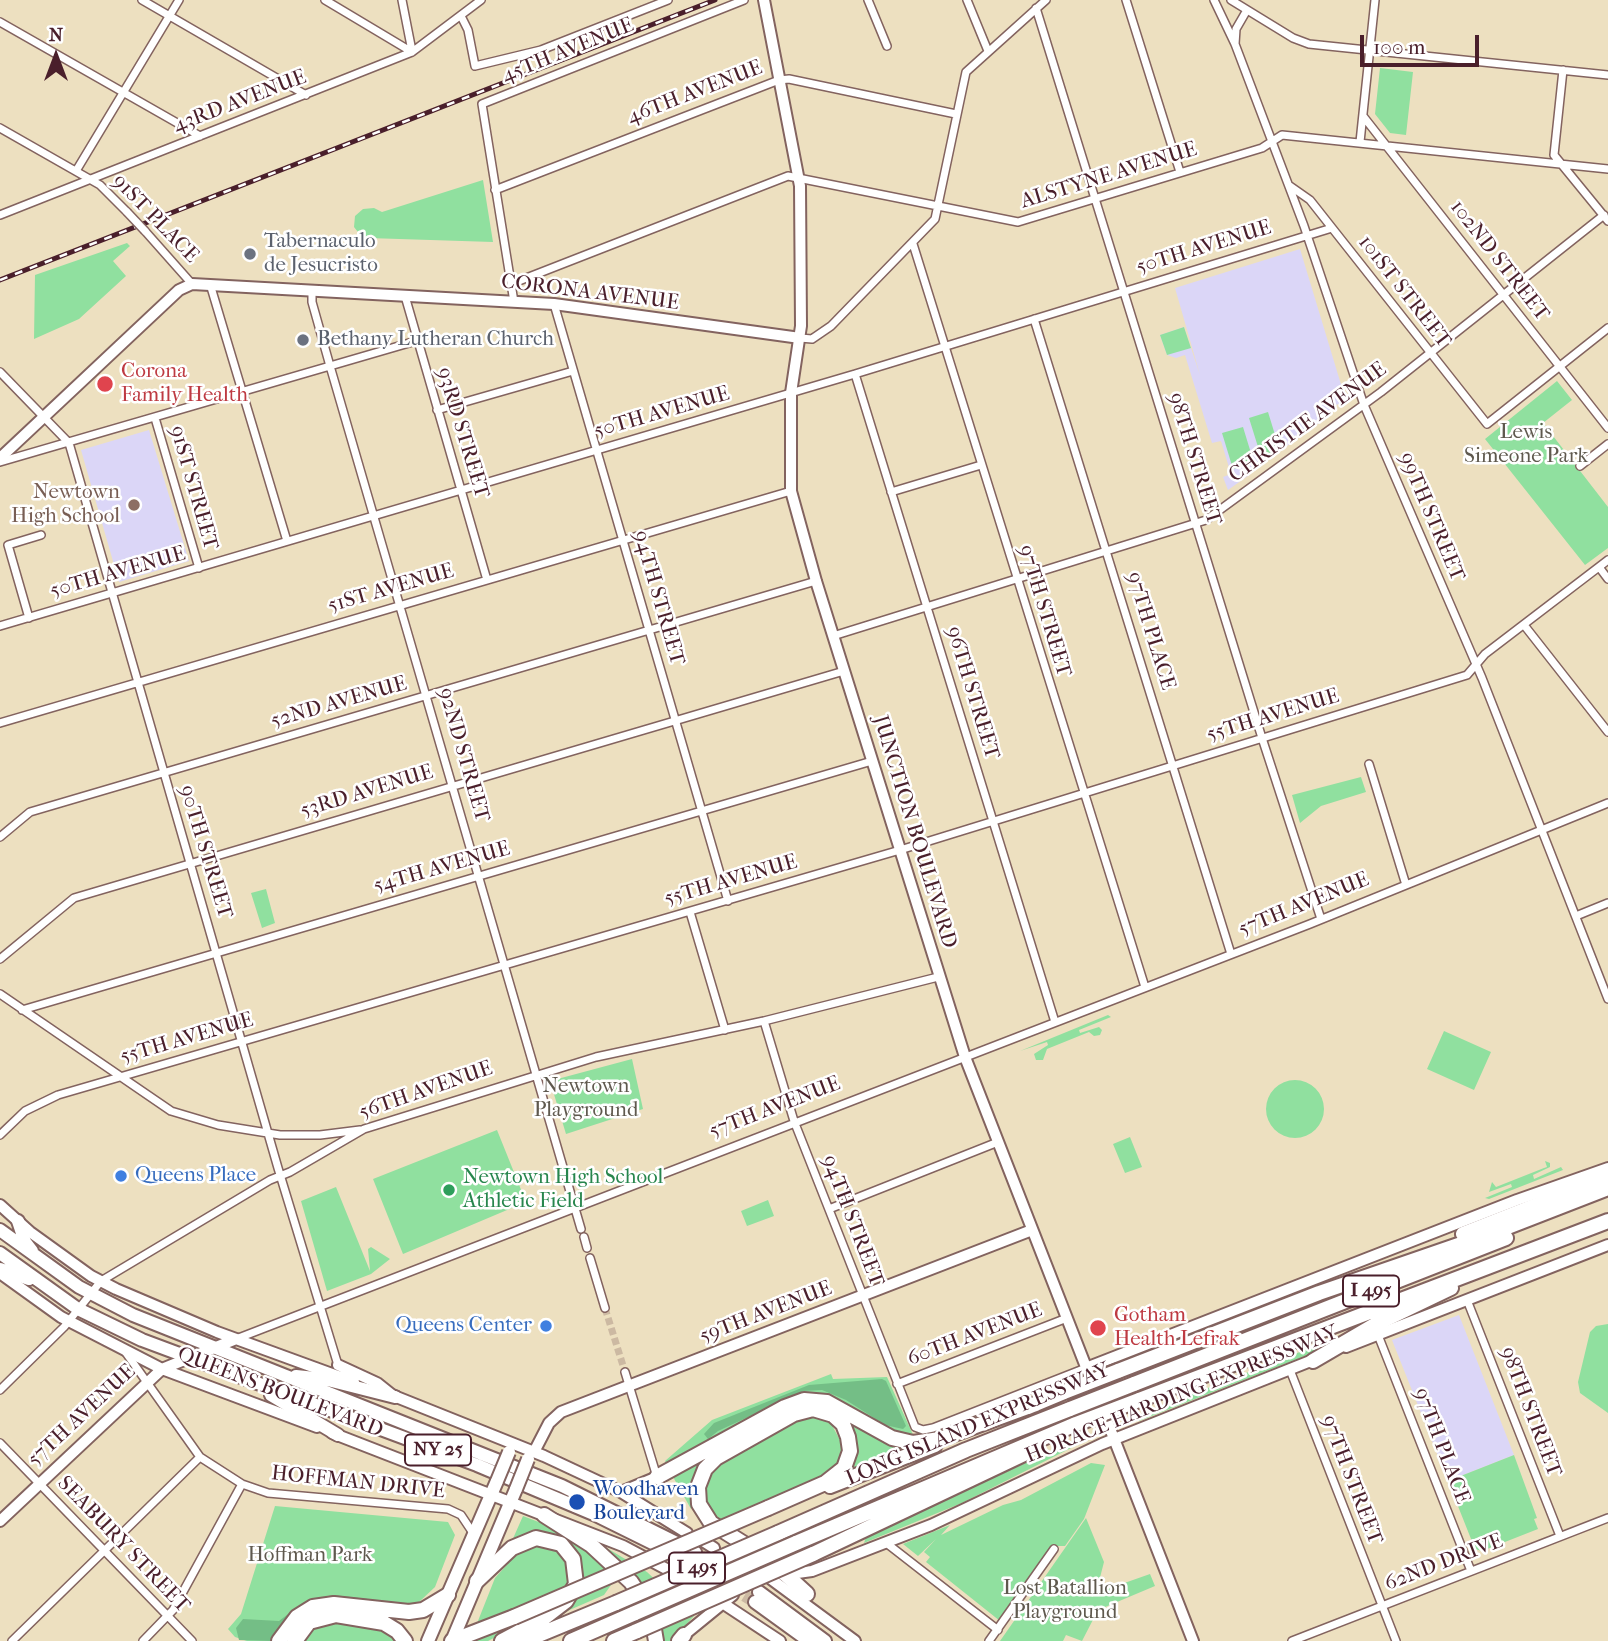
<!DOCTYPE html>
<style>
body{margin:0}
#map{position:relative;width:1608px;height:1641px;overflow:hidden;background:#ede0c0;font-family:"IM FELL French Canon",serif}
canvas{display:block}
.north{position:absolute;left:21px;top:21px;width:70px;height:70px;-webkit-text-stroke:5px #fff;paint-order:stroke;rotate:0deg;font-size:19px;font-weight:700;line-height:28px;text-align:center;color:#4a1f2b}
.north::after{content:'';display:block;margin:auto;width:24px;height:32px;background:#4a1f2b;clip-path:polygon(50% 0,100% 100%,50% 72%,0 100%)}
.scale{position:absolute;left:1360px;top:35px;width:119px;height:32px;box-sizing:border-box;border:4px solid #4a1f2b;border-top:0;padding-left:9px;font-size:21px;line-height:24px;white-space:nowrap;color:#4a1f2b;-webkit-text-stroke:5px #fff;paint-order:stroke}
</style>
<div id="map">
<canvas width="1608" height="1641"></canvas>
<div class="north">N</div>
<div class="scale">100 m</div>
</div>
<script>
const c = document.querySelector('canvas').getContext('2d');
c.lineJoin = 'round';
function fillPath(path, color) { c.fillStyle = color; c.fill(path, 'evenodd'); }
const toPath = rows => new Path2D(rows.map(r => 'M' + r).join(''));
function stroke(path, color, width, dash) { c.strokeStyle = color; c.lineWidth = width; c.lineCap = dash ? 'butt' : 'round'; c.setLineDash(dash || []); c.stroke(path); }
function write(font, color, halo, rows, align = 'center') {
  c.font = font + ' "IM FELL French Canon",serif'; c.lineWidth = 5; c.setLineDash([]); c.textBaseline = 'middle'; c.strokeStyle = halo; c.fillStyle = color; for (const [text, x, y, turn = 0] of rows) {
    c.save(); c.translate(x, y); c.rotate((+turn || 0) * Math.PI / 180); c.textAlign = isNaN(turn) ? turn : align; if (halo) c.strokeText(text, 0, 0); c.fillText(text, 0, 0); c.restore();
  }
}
fillPath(toPath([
 [1300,249,1346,401,1331,407,1333,413,1259,466,1247,470,1249,475,1228,490,1223,477,1231,474,1221,441,1212,443,1185,355,1176,358,1167,355,1160,335,1184,327,1200,375,1175,288],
 [149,430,189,561,119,582,81,450],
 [1459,1315,1514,1455,1448,1481,1392,1340]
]), '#dbd6f7');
fillPath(toPath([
 [1380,68,1413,72,1406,135,1390,133,1375,114],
 [483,180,493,242,368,238,361,236,354,227,355,216,363,209,374,208,382,212],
 [127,243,130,246,113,261,126,276,79,319,34,339,35,275],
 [1184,327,1191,348,1167,355,1160,335],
 [1557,381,1572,400,1543,423,1608,507,1608,548,1585,565,1485,439],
 [1268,412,1280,451,1263,463,1249,418],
 [1243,427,1254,463,1233,469,1222,433],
 [1361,777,1366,792,1321,806,1300,823,1292,795],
 [266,889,275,923,262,928,251,893],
 [1108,1015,1111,1017,1079,1030,1080,1033,1099,1027,1102,1030,1100,1035,1094,1036,1089,1032,1047,1049,1043,1060,1036,1060,1034,1054,1048,1045,1047,1042,1020,1051],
 [1444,1031,1491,1052,1474,1090,1427,1069],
 [632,1059,643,1109,566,1134,550,1081],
 '1266 1109a29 29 0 1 1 58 0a29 29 0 1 1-58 0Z',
 [497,1130,526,1202,403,1254,373,1179],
 [1130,1137,1142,1167,1125,1173,1113,1144],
 [1545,1161,1550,1163,1550,1167,1533,1175,1534,1179,1561,1167,1563,1170,1489,1199,1485,1198,1512,1187,1511,1184,1489,1192,1492,1182,1496,1187,1544,1168,1547,1167],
 [336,1187,370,1271,368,1249,371,1247,390,1259,371,1274,327,1291,301,1201],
 [768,1200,774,1216,747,1226,741,1211],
 [1608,1324,1608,1413,1580,1393,1578,1382,1590,1332,1596,1326],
 [1346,1334,1310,1354,1139,1421,1136,1416],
 [831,1374,833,1379,887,1377,914,1437,904,1437,834,1399,805,1394,667,1466,665,1461,712,1420],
 [820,1414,836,1425,833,1427,842,1444,841,1456,834,1468,822,1477,766,1500,722,1523,710,1515,703,1505,705,1476,714,1463,788,1419],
 [844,1415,890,1446,895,1443,904,1448,850,1470],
 [1081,1437,1079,1444,962,1503,864,1543,866,1537],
 [1514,1455,1537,1518,1534,1519,1538,1529,1482,1551,1475,1549,1448,1481],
 [706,1456,692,1494,691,1509,672,1475],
 [1091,1463,1105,1465,1084,1519,1065,1546,1053,1546,1000,1621,926,1562,930,1557,924,1552,936,1539,918,1556,903,1544,950,1525,941,1535,1003,1505,1021,1500],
 [275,1506,448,1522,455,1535,435,1587,418,1603,402,1606,360,1603,274,1641,247,1641,235,1637,228,1629,241,1614],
 [523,1516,570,1534,618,1575,604,1595,565,1612,561,1609,577,1591,569,1544,553,1533,535,1532,511,1543],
 [1086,1518,1104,1562,1096,1593,1150,1574,1155,1586,1098,1610,1082,1641,1066,1635,1063,1641,1000,1641],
 [553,1543,568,1560,570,1580,543,1612,488,1641,470,1641,495,1578,512,1559,513,1552,525,1544],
 [605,1547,647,1572,694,1616,671,1641,660,1641,654,1600,602,1548],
 [331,1620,382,1627,399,1641,298,1641,305,1629]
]), '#90e09f');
fillPath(toPath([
 [882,1379,886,1381,906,1426,903,1429,885,1425,846,1400,822,1390,804,1391,718,1431,708,1439,704,1434,714,1423,809,1385],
 [333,1595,411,1604,276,1635,272,1641,239,1640,236,1628,243,1619,279,1621,304,1602]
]), '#74be86');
stroke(toPath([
 [605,1308,625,1372]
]), '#ccb9a2', 7, [7, 3.5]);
stroke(toPath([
 [695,1552,759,1592],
 [683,1558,755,1602]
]), '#ccb9a2', 12, [12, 6]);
const street = toPath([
 [142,0,306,95],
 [325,0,412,52],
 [402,0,412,51],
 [868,0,887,46],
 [967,0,988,51],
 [1126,0,1180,172],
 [1214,0,1235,44,1304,226,1364,405,1482,678,1608,999],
 [1231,0,1293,38,1309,44,1608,75],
 [1036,8,1262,738,1321,919],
 [461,16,468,30,475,66,541,50,668,0],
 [0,22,200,136],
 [1235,44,1236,29,1247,10],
 [1563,70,1554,155,1608,221],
 [1363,116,1608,428],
 [0,128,100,185,127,212],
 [1360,142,1375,0],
 [76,171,179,0],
 [1290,186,1310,200,1487,424,1608,328],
 [495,190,779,80,789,79,956,114],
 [0,215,412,52,481,0],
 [145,231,192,284],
 [913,244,1145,987],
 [210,284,287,541],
 [511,284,788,176,1018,222,1262,148,1282,135,1608,169],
 [312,291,312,302,330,366,581,1229],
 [405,296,487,580],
 [514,302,482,104,744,0],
 [554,304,728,901],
 [1034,319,1231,954],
 [800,338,812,339,831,326,935,219,966,72,1046,0],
 [0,372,69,443,278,1168,338,1365],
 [855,374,1055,1022],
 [437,410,573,371],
 [155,418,199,568],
 [0,462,416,341],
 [1580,466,1608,444],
 [891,492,981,465],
 [1599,567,1608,579],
 [29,618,8,545,41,535],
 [1524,625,1608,732],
 [0,626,855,374,1332,228],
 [833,636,1206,520,1381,392,1604,215],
 [0,723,791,491],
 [1369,764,1406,885],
 [0,837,30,812,816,581],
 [690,912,725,1030],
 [1576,916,1608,903],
 [0,959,74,898,844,671],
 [0,994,171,1111,218,1125,280,1135,320,1135,360,1130],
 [22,1010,872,761],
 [764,1021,794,1121,915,1427,923,1430,933,1428,1086,1368],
 [0,1135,25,1111,58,1095,900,850,1467,675,1485,654,1608,560],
 [829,1209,998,1142],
 [584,1237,587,1248],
 [590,1258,605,1308],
 [1467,1300,1560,1536],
 [1378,1335,1471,1571],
 [236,1339,1310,924,1608,803],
 [124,1350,200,1457,242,1484,268,1493,448,1509,461,1515,473,1533],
 [1290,1370,1396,1641],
 [625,1372,657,1477],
 [897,1384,1067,1318],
 [0,1390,64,1327,101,1281,270,1180,290,1172,364,1129,596,1057,764,1021,938,977],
 [0,1443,192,1641],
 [885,1542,998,1630],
 [12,1641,200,1457],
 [143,1641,173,1610,242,1484],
 [989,1641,1054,1549],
 [1292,1641,1608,1518]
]);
const secondary = toPath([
 [764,0,800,186,801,326,791,393,791,491,816,581,965,1057,1193,1641],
 [0,458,179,290,192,284,554,304,800,338],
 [0,1205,30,1232,91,1276,116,1289,217,1332,354,1382],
 [0,1273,61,1317,162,1369,317,1427],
 [1346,1347,1608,1245],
 [338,1365,377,1383,392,1395],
 [1086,1368,1517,1200,1608,1168],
 [389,1394,544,1456,621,1492,687,1533],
 [332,1433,623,1546,689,1581,780,1641],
 [534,1452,549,1423,561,1412,1032,1230],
 [621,1492,657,1477],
 [0,1521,162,1369,236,1339],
 [703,1541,714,1548],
 [783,1575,812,1571,931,1525,1102,1444,1318,1358],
 [771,1579,855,1641],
 [684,1635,733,1595]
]);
const primary = toPath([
 [18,1221,25,1242,32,1251],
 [0,1230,79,1287,133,1315,562,1486,695,1552],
 [0,1253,78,1309,142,1340,477,1465,596,1515,683,1558],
 [0,1269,29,1279],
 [296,1376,324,1379,395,1397],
 [271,1395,338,1435],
 [759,1592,825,1641],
 [755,1602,809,1641],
 [428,1641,497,1481],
 [452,1641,516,1489]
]);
const highway = toPath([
 [1463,1234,1608,1177],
 [1313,1361,1378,1323,1451,1288],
 [1118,1371,1319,1293,1487,1235,1608,1188],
 [1134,1384,1506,1238],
 [1139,1400,1608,1221],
 [1028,1407,1064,1392],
 [657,1477,785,1407,804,1400,827,1402,892,1438,913,1443,940,1439,1036,1404],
 [830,1486,935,1445],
 [768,1508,825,1483,844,1468,850,1451,848,1437,843,1424,833,1415,813,1409,794,1414,716,1458,705,1469,698,1487,699,1504,711,1523,770,1560,807,1594],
 [544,1515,591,1545,631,1582,651,1612,656,1641],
 [778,1533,966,1450,1070,1409],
 [796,1543,1076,1424],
 [813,1554,1024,1454],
 [477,1581,512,1548,536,1538,561,1544,573,1559,576,1584,566,1601,540,1621,502,1641],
 [279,1641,297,1617,313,1607,334,1604,409,1612,423,1610,448,1595],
 [295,1641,309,1622,336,1615,384,1623,397,1631,405,1641],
 [452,1641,514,1617],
 [524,1641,616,1603],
 [571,1641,635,1613],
 [614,1641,637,1631],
 [679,1641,684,1635]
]);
stroke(street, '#83635f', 10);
stroke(secondary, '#83635f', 14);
stroke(primary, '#83635f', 16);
stroke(highway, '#83635f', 18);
stroke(street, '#fff', 7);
stroke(secondary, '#fff', 10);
stroke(primary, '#fff', 12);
stroke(highway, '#fff', 14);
const rail = toPath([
 [0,280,715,0]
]);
stroke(rail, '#4a1f2b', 5);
stroke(rail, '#fff', 2.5, [8]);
const streetBridge = toPath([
 [127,212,145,231]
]);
const primaryBridge = toPath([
 [497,1481,509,1452],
 [516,1489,528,1459]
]);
const highwayBridge = toPath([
 [1064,1392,1118,1371],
 [1070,1409,1134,1384],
 [1076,1424,1139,1400],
 [616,1603,778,1533],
 [635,1613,796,1543],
 [514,1617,768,1508],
 [637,1631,813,1554]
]);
stroke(streetBridge, '#83635f', 10, []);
stroke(primaryBridge, '#83635f', 16, []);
stroke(highwayBridge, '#83635f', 18, []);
stroke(streetBridge, '#fff', 7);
stroke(primaryBridge, '#fff', 12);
stroke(highwayBridge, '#fff', 14);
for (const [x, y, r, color] of [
 [250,254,7,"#6b7280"],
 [303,340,7,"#6b7280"],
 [105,384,9,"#e0444e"],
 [134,505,7,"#8d6e63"],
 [121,1176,7,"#3f7fe0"],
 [449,1190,7,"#2e9e5b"],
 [546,1326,7,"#3f7fe0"],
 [1098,1328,9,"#e0444e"],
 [577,1502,9,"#1a4fb4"]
]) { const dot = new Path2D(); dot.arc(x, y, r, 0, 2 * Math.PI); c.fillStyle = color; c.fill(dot); stroke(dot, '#fff', 2.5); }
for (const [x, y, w] of [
 [1371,1291,56],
 [438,1450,66],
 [697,1568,56]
]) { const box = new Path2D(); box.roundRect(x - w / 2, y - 15.5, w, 31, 5); c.fillStyle = '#fff'; c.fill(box); stroke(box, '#4a1f2b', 2); }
write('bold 19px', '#4a1f2b', null, [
 ["I 495",1371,1291],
 ["NY 25",438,1450],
 ["I 495",697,1568]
]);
write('21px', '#4a1f2b', '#fff', [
 ["45TH AVENUE",568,51,-22],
 ["46TH AVENUE",695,93,-21],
 ["43RD AVENUE",240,102,-21],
 ["ALSTYNE AVENUE",1109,176,-17],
 ["91ST PLACE",155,219,46],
 ["50TH AVENUE",1204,248,-17],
 ["102ND STREET",1499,261,52],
 ["101ST STREET",1404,292,52],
 ["CORONA AVENUE",590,293,7],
 ["50TH AVENUE",662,413,-16],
 ["CHRISTIE AVENUE",1308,423,-36],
 ["93RD STREET",462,433,73],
 ["98TH STREET",1194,459,73],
 ["91ST STREET",193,488,74],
 ["99TH STREET",1431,517,67],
 ["50TH AVENUE",118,573,-16],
 ["51ST AVENUE",391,589,-16],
 ["94TH STREET",658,598,74],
 ["97TH STREET",1044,611,73],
 ["97TH PLACE",1150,631,73],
 ["96TH STREET",972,693,73],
 ["52ND AVENUE",339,703,-16],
 ["55TH AVENUE",1273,716,-17],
 ["92ND STREET",463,755,74],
 ["53RD AVENUE",367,792,-17],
 ["JUNCTION BOULEVARD",914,832,73],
 ["90TH STREET",205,852,73],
 ["54TH AVENUE",442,868,-16],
 ["55TH AVENUE",731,881,-16],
 ["57TH AVENUE",1304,905,-22],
 ["55TH AVENUE",187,1039,-16],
 ["56TH AVENUE",426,1091,-19],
 ["57TH AVENUE",775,1108,-21],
 ["94TH STREET",852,1221,69],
 ["59TH AVENUE",766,1313,-21],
 ["60TH AVENUE",975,1335,-21],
 ["QUEENS BOULEVARD",280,1393,21],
 ["HORACE HARDING EXPRESSWAY",1182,1395,-22],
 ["98TH STREET",1530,1412,69],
 ["57TH AVENUE",82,1416,-43],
 ["LONG ISLAND EXPRESSWAY",978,1425,-23],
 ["97TH PLACE",1441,1446,69],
 ["97TH STREET",1351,1480,69],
 ["HOFFMAN DRIVE",358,1483,6],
 ["SEABURY STREET",123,1545,46],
 ["62ND DRIVE",1444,1563,-21]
]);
write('21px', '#5b616d', '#fff', [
 ["Tabernaculo",264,242],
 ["de Jesucristo",264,266],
 ["Bethany Lutheran Church",317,340]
], 'left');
write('21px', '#be3a42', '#fff', [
 ["Corona",121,372],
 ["Family Health",121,396],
 ["Gotham",1114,1316],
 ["Health Lefrak",1114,1340]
], 'left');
write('21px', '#5f594e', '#fff', [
 ["Lewis",1526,433],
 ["Simeone Park",1526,457],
 ["Newtown",586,1087],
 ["Playground",586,1111],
 ["Hoffman Park",310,1556],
 ["Lost Batallion",1065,1589],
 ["Playground",1065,1613]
]);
write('21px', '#785e54', '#fff', [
 ["Newtown",120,493],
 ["High School",120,517]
], 'right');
write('21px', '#366cbe', '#fff', [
 ["Queens Place",135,1176],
 ["Queens Center",532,1326,"right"]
], 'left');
write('21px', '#27864d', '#fff', [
 ["Newtown High School",463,1178],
 ["Athletic Field",463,1202]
], 'left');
write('21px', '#164399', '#fff', [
 ["Woodhaven",593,1490],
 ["Boulevard",593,1514]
], 'left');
</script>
